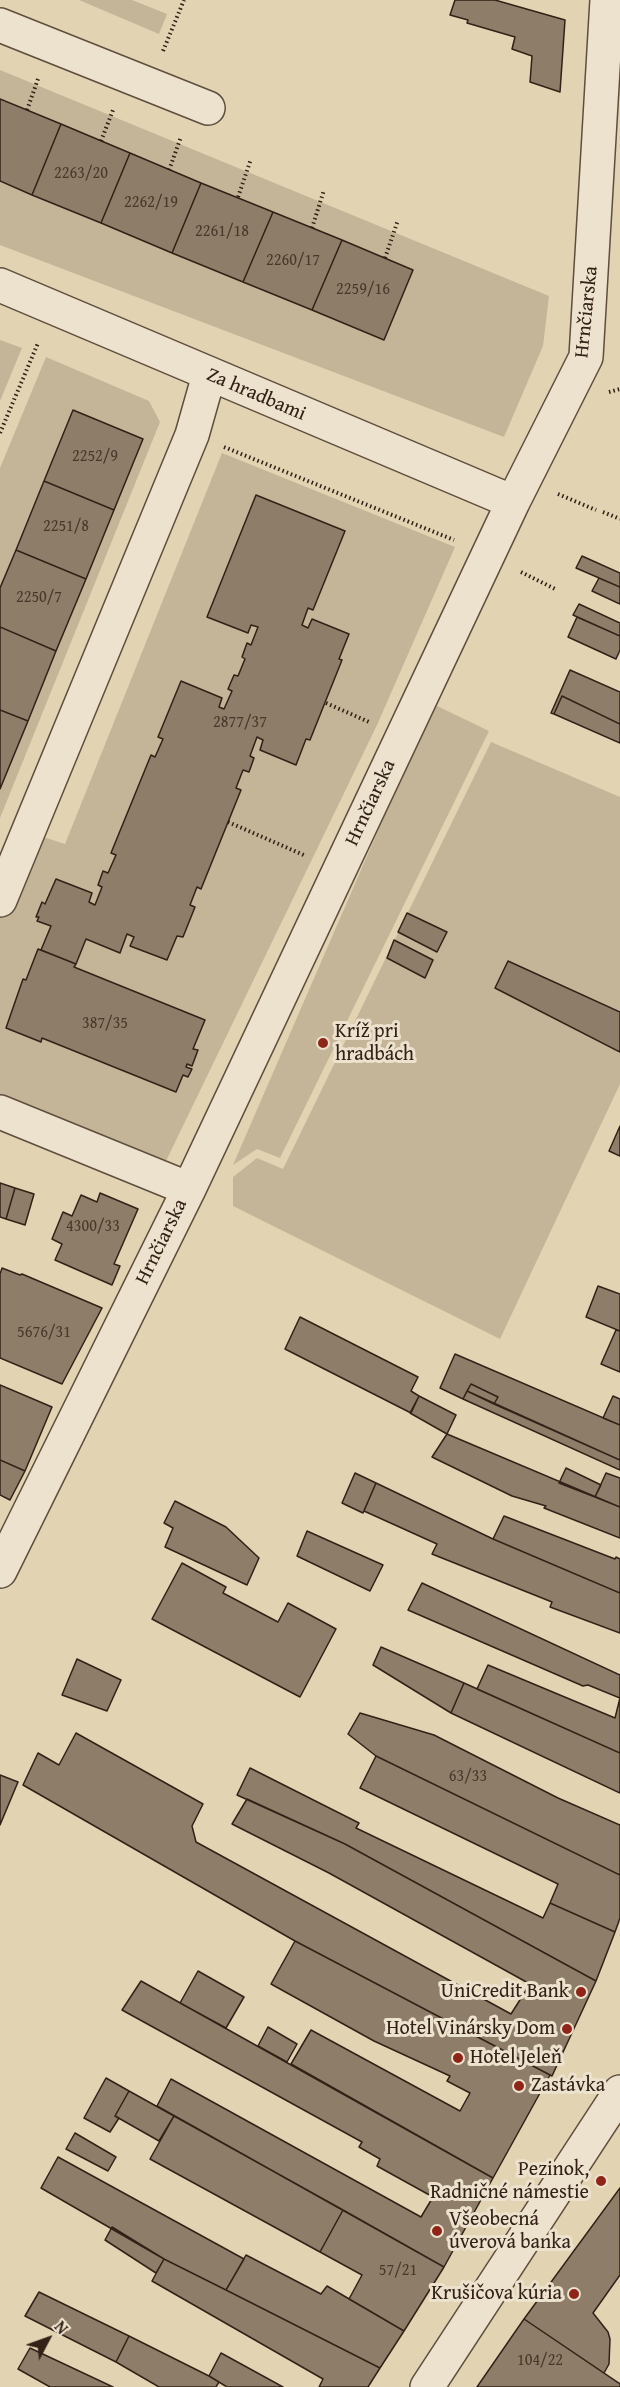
<!DOCTYPE html>
<meta charset="utf-8">
<style>
body{margin:0}
#map{position:relative;width:620px;height:2387px;overflow:hidden;background:#e2d3b2;font-family:"Gentium Book Plus",serif}
canvas{display:block}
.north{position:absolute;left:18px;top:2309px;width:60px;height:60px;-webkit-text-stroke:4px #ece2cd;paint-order:stroke;rotate:49deg;font-size:16px;font-weight:700;line-height:24px;text-align:center;color:#332017}
.north::after{content:'';display:block;margin:auto;width:21px;height:27px;background:#332017;clip-path:polygon(50% 0,100% 100%,50% 72%,0 100%)}
</style>
<div id="map">
<canvas width="620" height="2387"></canvas>
<div class="north">N</div>
</div>
<script>
const c = document.querySelector('canvas').getContext('2d');
c.lineJoin = 'round';
function fillPath(path, color) { c.fillStyle = color; c.fill(path, 'evenodd'); }
const toPath = rows => new Path2D(rows.map(r => 'M' + r).join(''));
function stroke(path, color, width, dash) { c.strokeStyle = color; c.lineWidth = width; c.lineCap = dash ? 'butt' : 'round'; c.setLineDash(dash || []); c.stroke(path); }
function write(font, color, halo, rows, align = 'center') {
  c.font = font + ' "Gentium Book Plus",serif'; c.lineWidth = 6; c.setLineDash([]); c.textBaseline = 'middle'; c.strokeStyle = halo; c.fillStyle = color; for (const [text, x, y, turn = 0] of rows) {
    c.save(); c.translate(x, y); c.rotate((+turn || 0) * Math.PI / 180); c.textAlign = isNaN(turn) ? turn : align; if (halo) c.strokeText(text, 0, 0); c.fillText(text, 0, 0); c.restore();
  }
}
fillPath(toPath([
 [79,0,132,0,167,14,159,34],
 [0,70,549,296,543,346,504,437,0,245],
 [0,340,22,348,0,401],
 [46,357,149,401,160,422,0,818,0,468],
 [222,453,455,547,377,725,166,1161,0,1099,0,917,34,834,65,844],
 [433,704,489,731,280,1158,257,1149,233,1165],
 [491,742,620,797,620,1084,500,1339,233,1206,233,1177,257,1158,283,1169]
]), '#c4b598');
const building = toPath([
 [455,0,495,0,565,20,560,92,530,82,532,56,512,49,515,37,467,23,468,20,450,15,455,0],
 [0,99,61,124,32,195,0,181,0,99],
 [61,124,130,153,101,223,32,195,61,124],
 [130,153,201,183,172,253,101,223,130,153],
 [201,183,273,212,243,282,172,253,201,183],
 [273,212,342,240,312,310,243,282,273,212],
 [342,240,413,270,384,340,312,310,342,240],
 [73,410,143,439,114,510,44,481,73,410],
 [44,481,114,510,86,579,16,550,44,481],
 [256,495,345,531,313,610,308,608,302,625,308,628,312,619,349,634,339,659,342,660,310,740,306,739,296,765,260,750,263,740,257,737,250,756,254,758,249,772,243,770,236,788,241,790,201,889,197,887,190,905,195,907,183,937,177,936,167,960,130,946,134,937,127,934,120,953,86,939,76,964,41,950,51,926,37,921,39,917,36,917,42,902,45,904,56,879,92,893,89,902,95,905,102,887,98,885,103,871,108,873,116,855,111,853,151,755,155,757,163,739,158,737,181,681,222,698,219,707,224,709,232,691,228,689,234,675,238,676,245,659,242,657,247,643,251,645,258,627,251,625,248,633,207,617,256,495],
 [16,550,86,579,56,651,0,627,0,588,16,550],
 [582,556,620,573,620,587,576,568,582,556],
 [599,578,620,587,620,604,592,591,599,578],
 [579,604,620,623,620,636,573,615,579,604],
 [577,617,620,636,620,650,616,659,568,637,577,617],
 [0,627,56,651,28,721,0,710,0,627],
 [570,670,620,692,620,724,562,696,554,714,551,713,570,670],
 [562,696,620,724,620,743,554,714,562,696],
 [0,710,28,721,0,789,0,710],
 [407,913,447,932,437,952,398,932,407,913],
 [394,940,433,960,425,978,387,958,394,940],
 [38,949,76,964,74,967,205,1020,193,1049,198,1050,192,1066,187,1064,186,1067,192,1069,188,1077,183,1075,176,1092,42,1038,41,1042,6,1028,23,979,26,980,38,949],
 [508,961,620,1012,620,1052,495,988,508,961],
 [620,1126,620,1156,609,1151,620,1126],
 [0,1183,15,1188,6,1219,0,1217,0,1183],
 [15,1188,34,1194,25,1225,6,1219,15,1188],
 [100,1193,138,1209,114,1264,120,1266,112,1285,55,1260,62,1244,52,1239,63,1212,72,1216,81,1195,97,1202,100,1193],
 [2,1268,20,1275,22,1274,102,1308,62,1384,0,1358,0,1274,2,1268],
 [598,1286,620,1294,620,1331,586,1317,598,1286],
 [300,1317,418,1377,411,1391,419,1396,411,1413,285,1349,300,1317],
 [616,1330,620,1331,620,1372,601,1364,616,1330],
 [455,1354,620,1425,620,1460,494,1404,498,1397,471,1384,463,1399,440,1388,455,1354],
 [471,1384,498,1397,494,1404,467,1391,471,1384],
 [0,1385,52,1407,25,1471,0,1460,0,1385],
 [467,1391,620,1460,620,1470,463,1399,467,1391],
 [419,1396,456,1415,447,1434,410,1413,419,1396],
 [613,1396,620,1399,620,1425,603,1418,613,1396],
 [447,1434,620,1507,620,1538,544,1508,546,1506,512,1496,432,1457,447,1434],
 [0,1460,25,1471,10,1500,0,1495,0,1460],
 [566,1468,601,1485,595,1497,559,1483,566,1468],
 [355,1473,376,1483,363,1513,342,1503,355,1473],
 [606,1473,620,1478,620,1507,595,1497,606,1473],
 [376,1483,493,1539,620,1593,620,1633,550,1607,552,1602,432,1554,437,1544,364,1511,376,1483],
 [175,1501,226,1527,259,1558,247,1585,165,1547,173,1528,164,1523,175,1501],
 [504,1516,615,1559,616,1557,620,1559,620,1593,493,1539,504,1516],
 [307,1531,383,1565,370,1591,297,1556,307,1531],
 [182,1563,226,1587,223,1593,278,1622,288,1603,336,1629,300,1697,152,1619,182,1563],
 [422,1583,620,1675,620,1698,588,1685,583,1686,408,1610,422,1583],
 [381,1647,464,1683,451,1713,373,1665,381,1647],
 [77,1659,121,1680,107,1711,62,1695,77,1659],
 [488,1665,615,1718,620,1698,620,1753,477,1689,488,1665],
 [464,1683,620,1753,620,1793,451,1713,464,1683],
 [360,1713,434,1735,558,1798,620,1825,620,1875,376,1756,348,1734,360,1713],
 [76,1733,203,1804,192,1826,196,1842,511,2014,530,1984,329,1873,232,1824,247,1799,345,1844,596,1981,552,2076,295,1941,23,1785,38,1753,59,1765,76,1733],
 [376,1756,620,1875,620,1918,615,1932,550,1903,558,1884,360,1788,376,1756],
 [250,1768,359,1823,356,1828,543,1918,550,1903,615,1932,596,1981,345,1844,237,1795,250,1768],
 [0,1775,18,1782,0,1825,0,1775],
 [295,1941,550,2075,493,2178,291,2064,311,2030,460,2111,470,2093,447,2081,450,2076,374,2041,271,1984,295,1941],
 [198,1971,244,1997,226,2028,180,2003,198,1971],
 [141,1981,493,2178,444,2267,157,2106,171,2079,421,2217,433,2197,377,2166,380,2159,359,2147,362,2142,122,2010,141,1981],
 [268,2027,297,2044,287,2062,258,2046,268,2027],
 [106,2078,129,2091,115,2116,119,2118,110,2132,84,2118,106,2078],
 [129,2091,174,2116,159,2141,115,2116,129,2091],
 [174,2116,343,2210,320,2252,150,2159,174,2116],
 [75,2133,116,2157,108,2171,66,2149,75,2133],
 [58,2157,244,2259,226,2290,164,2259,41,2188,58,2157],
 [620,2188,620,2275,593,2313,608,2332,610,2339,609,2364,604,2373,524,2319,620,2188],
 [343,2210,444,2267,404,2331,349,2299,362,2275,320,2252,343,2210],
 [112,2227,164,2259,156,2273,105,2240,112,2227],
 [246,2255,321,2294,327,2286,404,2331,380,2368,226,2290,246,2255],
 [164,2259,226,2290,380,2368,368,2387,319,2387,323,2379,152,2281,164,2259],
 [39,2292,129,2336,116,2362,25,2316,39,2292],
 [524,2319,620,2384,620,2387,477,2387,524,2319],
 [129,2336,209,2376,219,2382,216,2387,159,2387,116,2362,129,2336],
 [30,2348,113,2387,50,2387,18,2369,30,2348],
 [221,2353,283,2387,227,2387,209,2376,221,2353]
]);
fillPath(building, '#8e7d68');
stroke(building, '#332017', 1.5);
const minor = toPath([
 [0,25,208,108],
 [0,285,513,502],
 [0,900,192,435,209,375],
 [0,1112,189,1189],
 [0,1571,189,1189,513,502,586,357,607,0],
 [427,2387,620,2092]
]);
stroke(minor, '#5f4d3e', 36);
stroke(toPath([
 [163,51,184,0],
 [27,110,38,79],
 [101,141,113,110],
 [169,170,181,137],
 [238,197,251,159],
 [312,228,324,190],
 [385,258,398,220],
 [609,392,620,389],
 [0,433,38,343],
 [224,447,454,540],
 [558,494,596,510],
 [603,512,620,519],
 [521,572,557,590],
 [326,703,369,722],
 [228,822,306,856]
]), '#332017', 4, [1.5, 3]);
stroke(minor, '#ece2cd', 33);
for (const [x, y, r, color] of [
 [323,1043,6,"#8f2418"],
 [581,1992,6,"#8f2418"],
 [567,2029,6,"#8f2418"],
 [458,2058,6,"#8f2418"],
 [519,2086,6,"#8f2418"],
 [601,2181,6,"#8f2418"],
 [437,2231,6,"#8f2418"],
 [574,2294,6,"#8f2418"]
]) { const dot = new Path2D(); dot.arc(x, y, r, 0, 2 * Math.PI); c.fillStyle = color; c.fill(dot); stroke(dot, '#ece2cd', 2); }
write('16px', '#4a372b', null, [
 ["2263/20",81,174],
 ["2262/19",151,203],
 ["2261/18",222,232],
 ["2260/17",293,261],
 ["2259/16",363,290],
 ["2252/9",95,457],
 ["2251/8",66,527],
 ["2250/7",39,598],
 ["2877/37",240,723],
 ["387/35",105,1024],
 ["4300/33",93,1227],
 ["5676/31",44,1333],
 ["63/33",468,1777],
 ["57/21",398,2271],
 ["104/22",540,2361]
]);
write('20px', '#332017', '#ece2cd', [
 ["Hrnčiarska",587,312,-84],
 ["Za hradbami",256,395,23],
 ["Hrnčiarska",371,803,-65],
 ["Hrnčiarska",162,1242,-64]
]);
write('20px', '#332017', '#ece2cd', [
 ["Kríž pri",335,1032],
 ["hradbách",335,1055],
 ["UniCredit Bank",569,1992,"right"],
 ["Hotel Vinársky Dom",555,2029,"right"],
 ["Hotel Jeleň",470,2058],
 ["Zastávka",531,2086],
 ["Pezinok,",589,2170,"right"],
 ["Radničné námestie",589,2193,"right"],
 ["Všeobecná",449,2220],
 ["úverová banka",449,2243],
 ["Krušičova kúria",562,2294,"right"]
], 'left');
</script>
